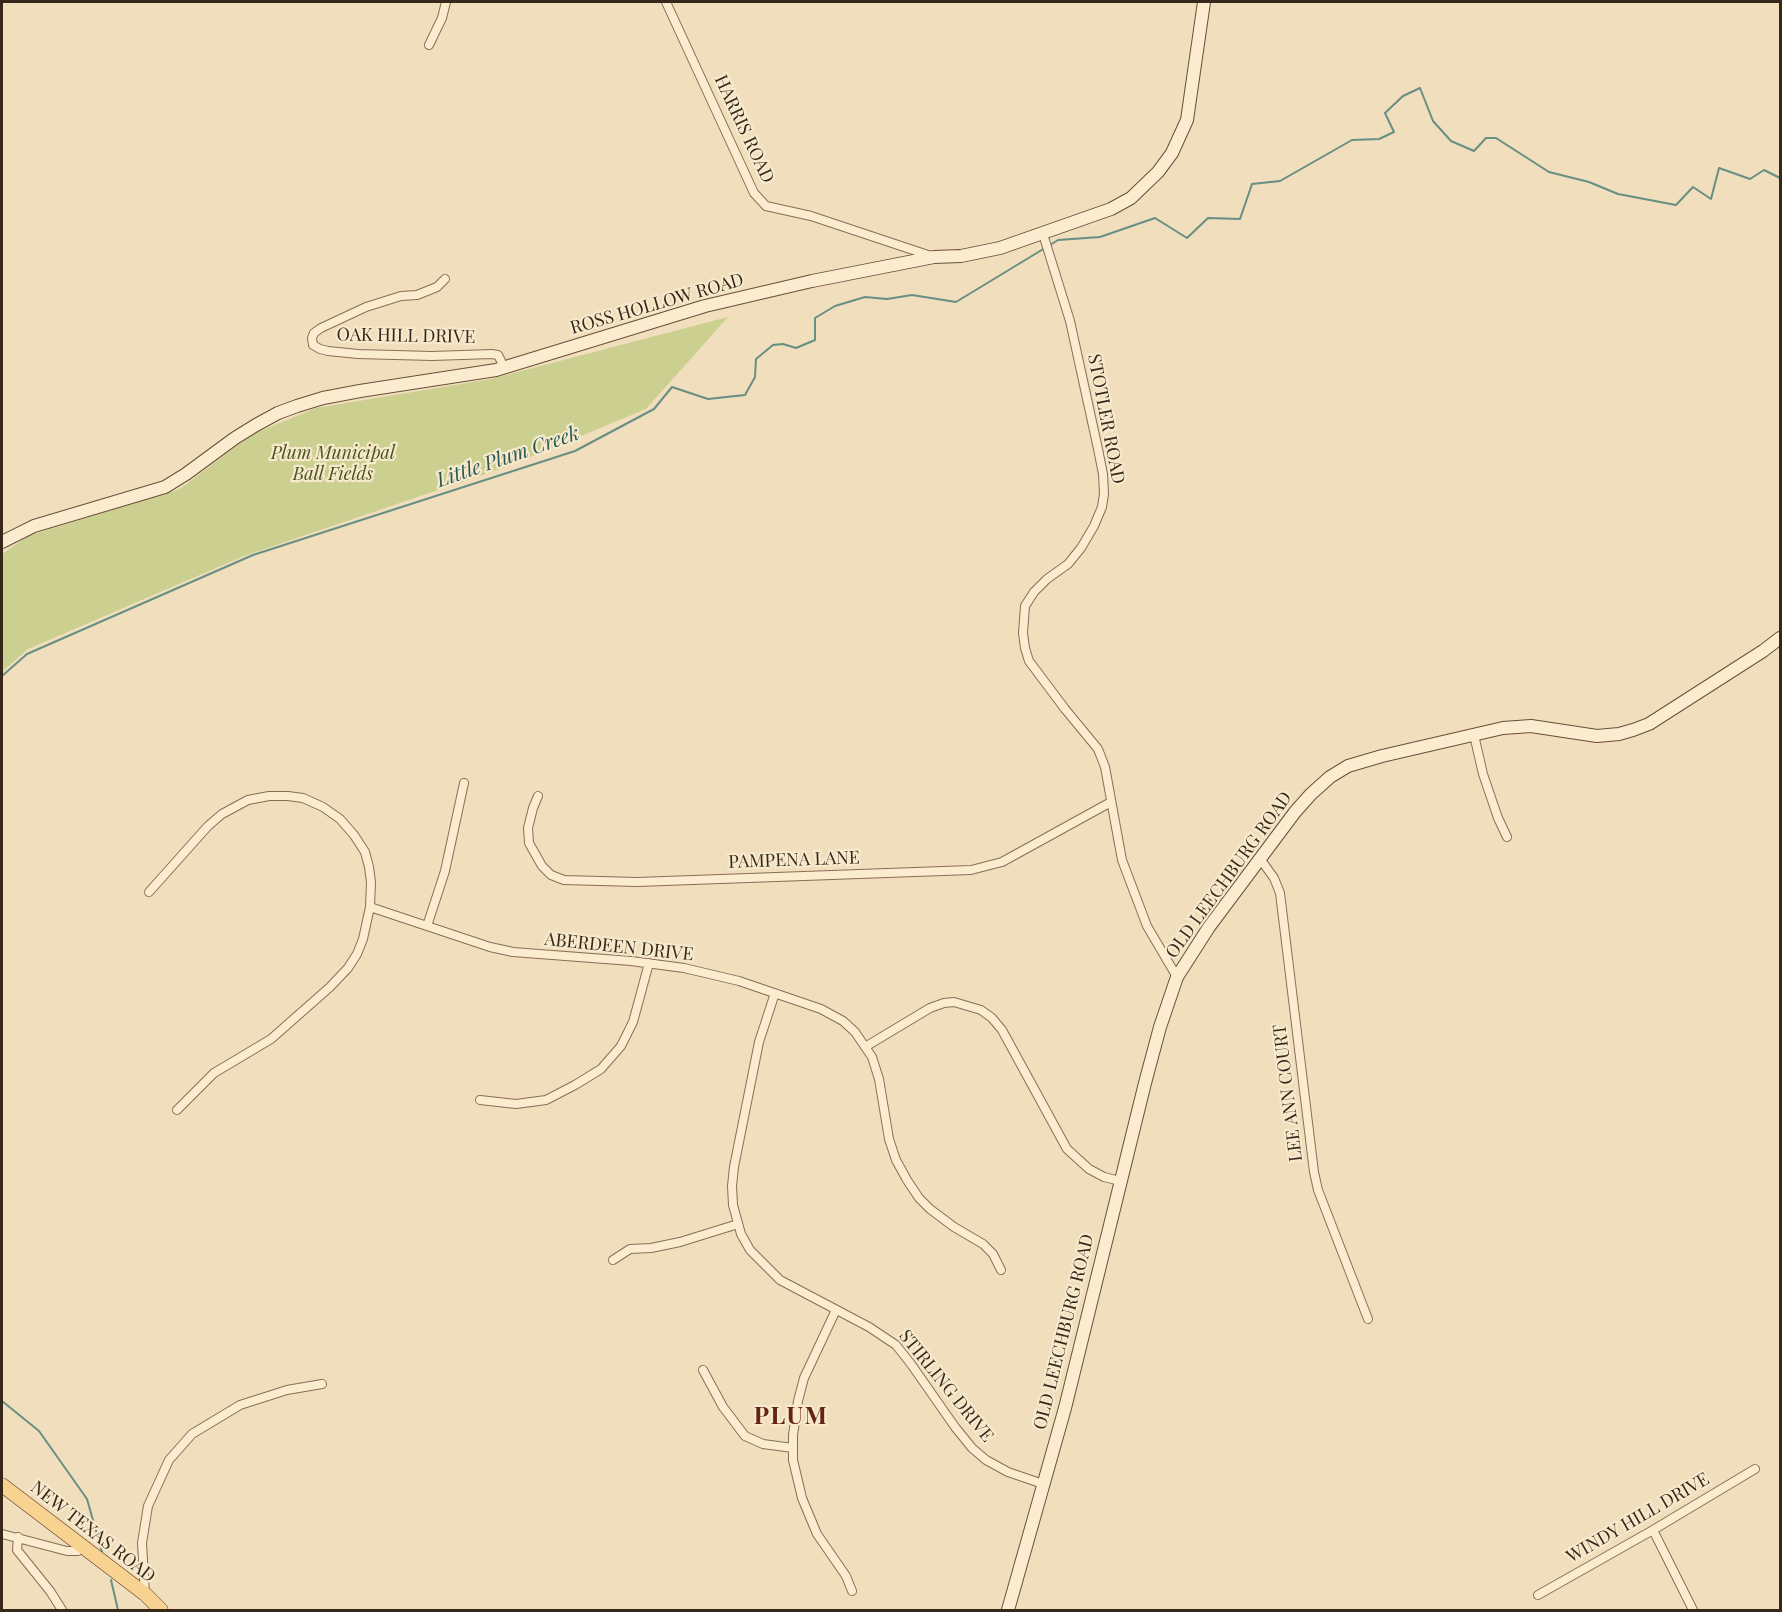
<!DOCTYPE html>
<style>
body{margin:0}
#map{position:relative;width:1782px;height:1612px;overflow:hidden;background:#f0debc;font-family:"Playfair Display",serif}
canvas{display:block}
.frame{position:absolute;inset:0;border:3px solid #37271a;pointer-events:none}
</style>
<div id="map">
<canvas width="1782" height="1612"></canvas>
<div class="frame"></div>
</div>
<script>
const c = document.querySelector('canvas').getContext('2d');
c.lineJoin = 'round';
function fillPath(path, color) { c.fillStyle = color; c.fill(path, 'evenodd'); }
const toPath = rows => new Path2D(rows.map(r => 'M' + r).join(''));
function stroke(path, color, width, dash) { c.strokeStyle = color; c.lineWidth = width; c.lineCap = dash ? 'butt' : 'round'; c.setLineDash(dash || []); c.stroke(path); }
function write(font, color, halo, rows, align = 'center') {
  c.font = font + ' "Playfair Display",serif'; c.lineWidth = 4.5; c.setLineDash([]); c.textBaseline = 'middle'; c.strokeStyle = halo; c.fillStyle = color; for (const [text, x, y, turn = 0] of rows) {
    c.save(); c.translate(x, y); c.rotate((+turn || 0) * Math.PI / 180); c.textAlign = isNaN(turn) ? turn : align; if (halo) c.strokeText(text, 0, 0); c.fillText(text, 0, 0); c.restore();
  }
}
fillPath(toPath([
 [728,317,646,409,506,467,244,556,28,649,2,672,2,554,28,536,180,489,251,435,316,408,491,379]
]), '#cbcf90');
stroke(toPath([
 [1050,245,1058,240,1100,237,1155,218,1187,238,1208,218,1240,219,1252,184,1280,181,1352,140,1379,139,1394,132,1385,113,1403,96,1420,88,1433,121,1451,141,1474,151,1486,138,1496,138,1549,172,1589,182,1618,194,1676,205,1693,187,1711,199,1719,168,1750,179,1764,170,1780,178],
 [2,676,27,654,253,555,575,451,654,409,672,387,708,399,745,395,755,377,756,359,773,345,783,344,796,348,815,340,815,318,835,306,865,297,887,299,912,295,956,302,1045,248],
 [2,1401,39,1431,87,1499,102,1552],
 [111,1580,118,1610]
]), '#678f83', 2);
const street = toPath([
 [666,2,754,193,766,206,811,216,931,256],
 [429,45,442,18,446,2],
 [1043,234,1070,321,1098,449,1103,474,1104,494,1102,507,1094,526,1081,548,1068,564,1047,579,1034,592,1025,606,1023,633,1025,648,1029,661,1065,709,1098,749,1105,767,1122,860,1147,926,1177,977],
 [445,279,437,287,417,295,401,296,366,307,321,328,314,333,312,338,313,345,320,349,328,351,358,354,432,356,492,354,498,355,504,367],
 [1474,735,1483,774,1498,818,1507,837],
 [538,796,533,808,528,828,529,843,542,866,551,875,564,880,637,882,971,870,1002,862,1111,802],
 [1261,860,1274,878,1280,893,1314,1172,1318,1190,1368,1319],
 [149,892,208,826,222,814,248,800,269,796,288,796,303,798,323,807,340,819,354,835,365,852,369,867,371,882,370,907,363,939,357,954,348,968,330,987,271,1039,214,1073,177,1110],
 [370,907,490,947,513,952,631,961,684,968,739,981,821,1009,843,1021,855,1032,872,1057,879,1079,889,1139,896,1160,907,1180,919,1198,930,1209,954,1227,983,1244,993,1254,1001,1270],
 [427,926,445,871,464,783],
 [775,993,759,1042,734,1167,732,1186,733,1205,741,1234,750,1250,780,1280,869,1327,896,1345,911,1364,955,1427,972,1448,986,1460,1008,1472,1043,1484],
 [865,1047,930,1008,944,1003,954,1002,981,1010,992,1018,1002,1030,1067,1149,1089,1169,1104,1177,1120,1181],
 [480,1100,516,1104,546,1100,575,1085,601,1069,621,1046,633,1022,649,963],
 [613,1260,630,1249,651,1248,680,1242,738,1224],
 [836,1310,804,1378,798,1401,793,1435,793,1460,802,1498,817,1534,846,1576,852,1591],
 [703,1370,723,1407,745,1436,763,1444,793,1448],
 [1653,1530,1693,1610],
 [2,1534,67,1551,78,1551,82,1546],
 [18,1537,17,1550,50,1591,62,1610],
 [145,1594,142,1543,148,1506,169,1460,192,1434,240,1405,287,1390,322,1384],
 [1538,1595,1653,1530,1755,1469]
]);
const secondary = toPath([
 [2,542,34,526,165,487,186,474,235,438,256,425,278,413,297,406,323,398,360,391,496,370,705,306,812,281,934,257,961,256,1000,248,1111,209,1131,198,1158,172,1172,153,1187,120,1204,2],
 [1008,1610,1065,1408,1145,1083,1160,1027,1177,977,1209,927,1295,812,1311,794,1330,777,1348,766,1382,756,1503,728,1531,726,1597,736,1619,734,1633,730,1649,724,1763,651,1780,638]
]);
const primary = toPath([
 [2,1485,145,1594,161,1610]
]);
stroke(street, '#896e55', 10);
stroke(secondary, '#6a4f38', 14);
stroke(primary, '#563c2a', 15);
stroke(street, '#fbeccf', 8);
stroke(secondary, '#fbeccf', 12);
stroke(primary, '#f7d290', 14);
write('18px', '#37271a', '#f7e9cc', [
 ["HARRIS ROAD",744,129,65],
 ["ROSS HOLLOW ROAD",657,304,-16],
 ["OAK HILL DRIVE",406,336,1],
 ["STOTLER ROAD",1106,419,79],
 ["PAMPENA LANE",794,860,-2],
 ["OLD LEECHBURG ROAD",1229,875,-54],
 ["ABERDEEN DRIVE",619,947,6],
 ["LEE ANN COURT",1288,1093,-97],
 ["OLD LEECHBURG ROAD",1064,1332,-76],
 ["STIRLING DRIVE",946,1386,51],
 ["WINDY HILL DRIVE",1638,1518,-30],
 ["NEW TEXAS ROAD",93,1532,38]
]);
write('italic 18px', '#4a5520', '#f7e9cc', [
 ["Plum Municipal",333,453],
 ["Ball Fields",333,474]
]);
write('italic 20px', '#285852', '#f7e9cc', [
 ["Little Plum Creek",508,457,-19]
]);
c.letterSpacing = '1.5px';
write('bold 24px', '#662317', '#f7e9cc', [
 ["PLUM",791,1417]
]);
c.letterSpacing = '0px';
</script>
